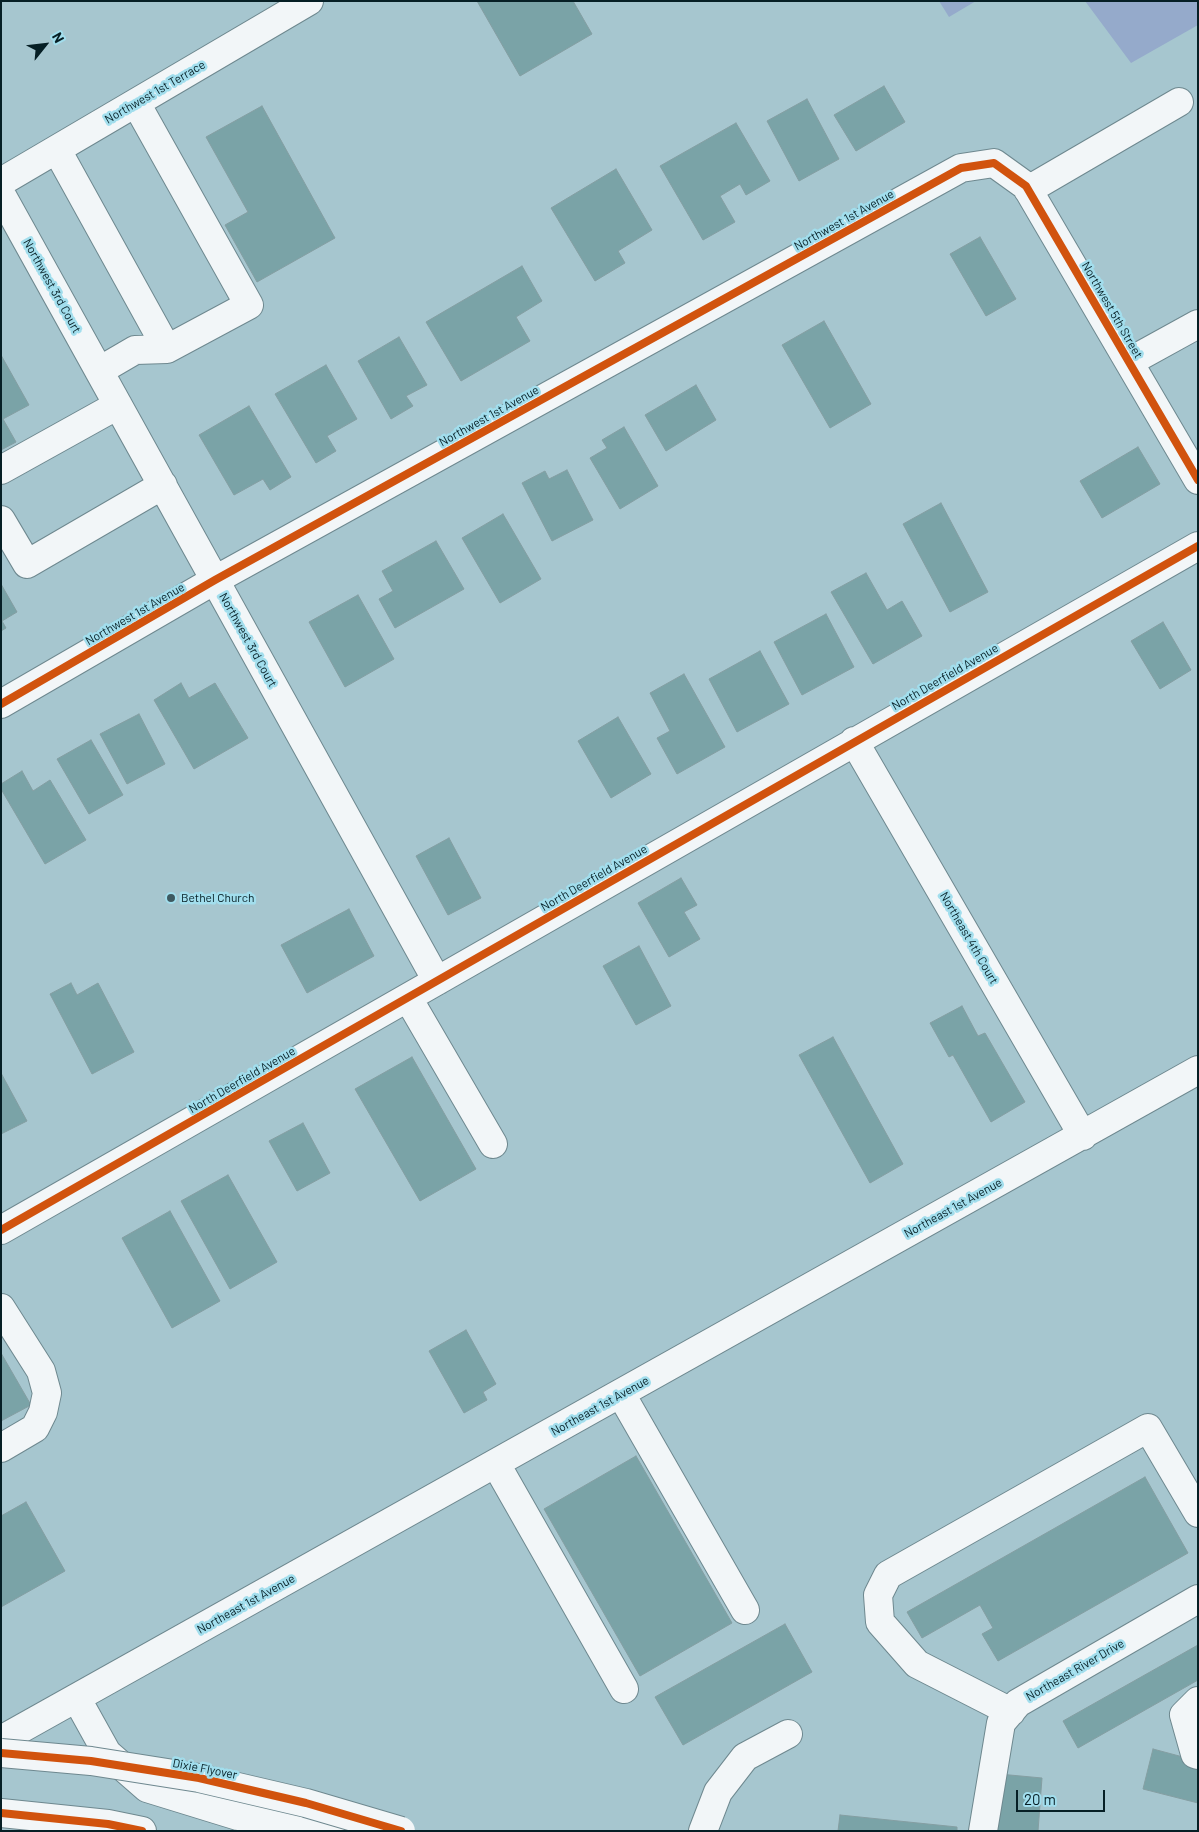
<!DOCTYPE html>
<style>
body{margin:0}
#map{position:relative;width:1199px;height:1832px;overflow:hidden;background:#a6c6cf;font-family:Barlow,sans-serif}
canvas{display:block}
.frame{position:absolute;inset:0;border:2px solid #061f25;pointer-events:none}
.north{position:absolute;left:20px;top:20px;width:50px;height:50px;-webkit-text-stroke:4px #a2deed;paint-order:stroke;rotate:61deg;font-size:14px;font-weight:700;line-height:20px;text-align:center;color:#061f25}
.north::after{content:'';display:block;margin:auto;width:18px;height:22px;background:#061f25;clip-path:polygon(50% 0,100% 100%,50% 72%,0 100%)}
.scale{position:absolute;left:1016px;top:1790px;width:89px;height:22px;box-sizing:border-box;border:2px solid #061f25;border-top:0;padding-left:6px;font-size:15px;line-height:18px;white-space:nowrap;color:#061f25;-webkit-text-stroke:4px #a2deed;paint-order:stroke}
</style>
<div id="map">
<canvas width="1199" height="1832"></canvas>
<div class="frame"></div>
<div class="north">N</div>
<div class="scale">20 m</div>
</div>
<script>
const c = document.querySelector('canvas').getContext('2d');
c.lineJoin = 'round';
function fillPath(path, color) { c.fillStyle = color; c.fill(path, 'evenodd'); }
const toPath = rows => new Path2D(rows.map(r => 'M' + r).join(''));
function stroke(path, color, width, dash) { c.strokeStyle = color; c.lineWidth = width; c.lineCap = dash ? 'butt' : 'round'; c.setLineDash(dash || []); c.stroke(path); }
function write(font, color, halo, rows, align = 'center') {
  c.font = font + ' Barlow,sans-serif'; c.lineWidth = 5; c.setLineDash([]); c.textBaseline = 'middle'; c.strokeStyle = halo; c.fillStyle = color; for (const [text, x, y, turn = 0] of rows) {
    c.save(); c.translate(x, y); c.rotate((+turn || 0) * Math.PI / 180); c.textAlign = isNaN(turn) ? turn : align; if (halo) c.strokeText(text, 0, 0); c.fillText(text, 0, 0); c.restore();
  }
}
fillPath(toPath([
 [939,1,976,1,949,17],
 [1085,1,1198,1,1198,25,1131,63]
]), '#95aacb');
const building = toPath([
 [477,1,573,1,592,34,520,76,477,1],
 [884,86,905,122,856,151,834,115,884,86],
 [807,99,839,159,799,181,767,121,807,99],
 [262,106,335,238,257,282,225,225,248,212,206,137,262,106],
 [736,123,770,181,746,195,740,184,720,196,735,222,703,240,660,166,736,123],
 [616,169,652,230,618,251,625,263,595,281,551,208,616,169],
 [980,237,1016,299,986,316,950,254,980,237],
 [522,266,542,301,516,317,530,341,461,381,426,322,522,266],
 [824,321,871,404,830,428,782,345,824,321],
 [399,337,427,385,406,396,413,406,391,419,358,361,399,337],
 [1,355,29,405,3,419,16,442,1,450,1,355],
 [326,365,357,419,327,436,336,451,316,463,275,394,326,365],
 [696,385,716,420,666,451,645,415,696,385],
 [249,406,291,477,270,490,263,479,234,495,199,435,249,406],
 [624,427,658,486,620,509,590,458,607,448,602,440,624,427],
 [1138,447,1160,484,1102,518,1080,481,1138,447],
 [567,470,593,520,552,541,522,483,545,471,549,479,567,470],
 [941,503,988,592,950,612,903,524,941,503],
 [503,514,541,579,500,603,462,538,503,514],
 [436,541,464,589,395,628,379,599,393,591,382,571,436,541],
 [866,573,887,610,902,601,922,636,873,664,831,592,866,573],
 [1,584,17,612,2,621,6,628,1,631,1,584],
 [358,595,394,659,345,687,309,622,358,595],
 [826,614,854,667,802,695,774,642,826,614],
 [1163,622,1191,670,1160,689,1131,641,1163,622],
 [760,651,789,704,737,732,709,679,760,651],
 [684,674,725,747,677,774,657,738,670,731,650,693,684,674],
 [181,683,189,698,215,683,248,738,194,769,154,700,181,683],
 [139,714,165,764,127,784,100,734,139,714],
 [618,717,651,774,611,798,578,741,618,717],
 [91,740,123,795,89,814,57,759,91,740],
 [22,771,33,791,50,780,86,840,45,864,1,789,1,784,22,771],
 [449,838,481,898,448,915,416,856,449,838],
 [681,878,697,905,684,912,700,939,669,957,638,903,681,878],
 [349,909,374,956,307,993,281,945,349,909],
 [639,946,671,1006,636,1025,603,966,639,946],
 [71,983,77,995,98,983,134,1052,92,1074,50,994,71,983],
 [962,1006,978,1036,985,1033,1025,1102,991,1122,953,1055,949,1057,930,1023,962,1006],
 [833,1037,903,1164,870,1183,799,1055,833,1037],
 [412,1057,476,1169,420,1201,355,1089,412,1057],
 [1,1073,27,1121,1,1134,1,1073],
 [303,1123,330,1173,297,1191,269,1141,303,1123],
 [228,1175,277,1262,230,1289,181,1201,228,1175],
 [170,1211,220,1301,172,1328,122,1238,170,1211],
 [466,1330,496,1384,483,1392,487,1400,464,1413,429,1351,466,1330],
 [1,1353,31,1405,1,1421,1,1353],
 [636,1456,732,1623,640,1676,544,1509,636,1456],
 [1145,1477,1188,1553,998,1661,982,1634,993,1628,980,1605,922,1638,907,1612,1145,1477],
 [26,1502,65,1571,1,1607,1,1516,26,1502],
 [785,1624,812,1672,683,1745,655,1697,785,1624],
 [1198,1645,1198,1680,1078,1748,1063,1721,1198,1645],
 [1153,1749,1198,1761,1198,1803,1143,1789,1153,1749],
 [999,1774,1042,1778,1038,1831,994,1831,999,1774],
 [840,1815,957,1827,957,1831,838,1831,840,1815]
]);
fillPath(building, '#7aa3a7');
stroke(building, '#849ea2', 1);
const minor = toPath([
 [57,150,167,349,249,305,136,103],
 [1,182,309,1],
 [1028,190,1179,102],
 [1,194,437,981],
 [1129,362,1198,324],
 [99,371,135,350,167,349],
 [1,470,118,405],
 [1,520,27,564,163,485],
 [1,704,215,580,961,168,994,163,1026,186,1198,480],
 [854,741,1083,1136],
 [408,998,493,1144],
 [1,1230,1198,546],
 [1,1308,41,1371,47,1393,43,1412,35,1428,1,1448],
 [621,1394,745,1610],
 [496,1464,624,1689],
 [77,1699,107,1753,147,1788,238,1816,330,1831],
 [1198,1701,1184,1715,1195,1754,1198,1755],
 [1011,1712,917,1664,880,1622,878,1595,888,1575,1148,1428,1198,1513],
 [1,1740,1198,1070],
 [703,1831,718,1792,745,1757,788,1734],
 [983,1831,1001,1723,1018,1703,1198,1599]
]);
const major = toPath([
 [1,1813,108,1824,142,1831]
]);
stroke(minor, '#6e888f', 30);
stroke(major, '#6e888f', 30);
stroke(minor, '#f2f6f8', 28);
stroke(major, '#f2f6f8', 28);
const majorBridge = toPath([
 [1,1753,91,1761,199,1778,306,1803,401,1831]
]);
stroke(majorBridge, '#6e888f', 30, []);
stroke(majorBridge, '#f2f6f8', 28);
stroke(toPath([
 [1,704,215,580,961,168,994,163,1026,186,1198,480],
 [1,1230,1198,546],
 [1,1753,91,1761,199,1778,306,1803,401,1831],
 [1,1813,108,1824,142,1831]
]), '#d1530e', 8);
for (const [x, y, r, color] of [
 [171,898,5,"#3e5960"]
]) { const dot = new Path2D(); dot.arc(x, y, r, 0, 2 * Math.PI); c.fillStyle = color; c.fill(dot); stroke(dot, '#a2deed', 2); }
write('12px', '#061f25', '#a2deed', [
 ["Northwest 1st Terrace",155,92,-30],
 ["Northwest 1st Avenue",844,220,-29],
 ["Northwest 3rd Court",52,286,61],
 ["Northwest 5th Street",1112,310,60],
 ["Northwest 1st Avenue",489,416,-29],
 ["Northwest 1st Avenue",135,614,-30],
 ["Northwest 3rd Court",248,640,61],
 ["North Deerfield Avenue",945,677,-30],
 ["North Deerfield Avenue",594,878,-30],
 ["Northeast 4th Court",969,938,60],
 ["North Deerfield Avenue",242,1080,-30],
 ["Northeast 1st Avenue",953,1208,-29],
 ["Northeast 1st Avenue",600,1406,-29],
 ["Northeast 1st Avenue",246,1604,-29],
 ["Northeast River Drive",1075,1670,-30],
 ["Dixie Flyover",205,1769,11]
]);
write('12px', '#061f25', '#a2deed', [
 ["Bethel Church",181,898]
], 'left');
</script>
